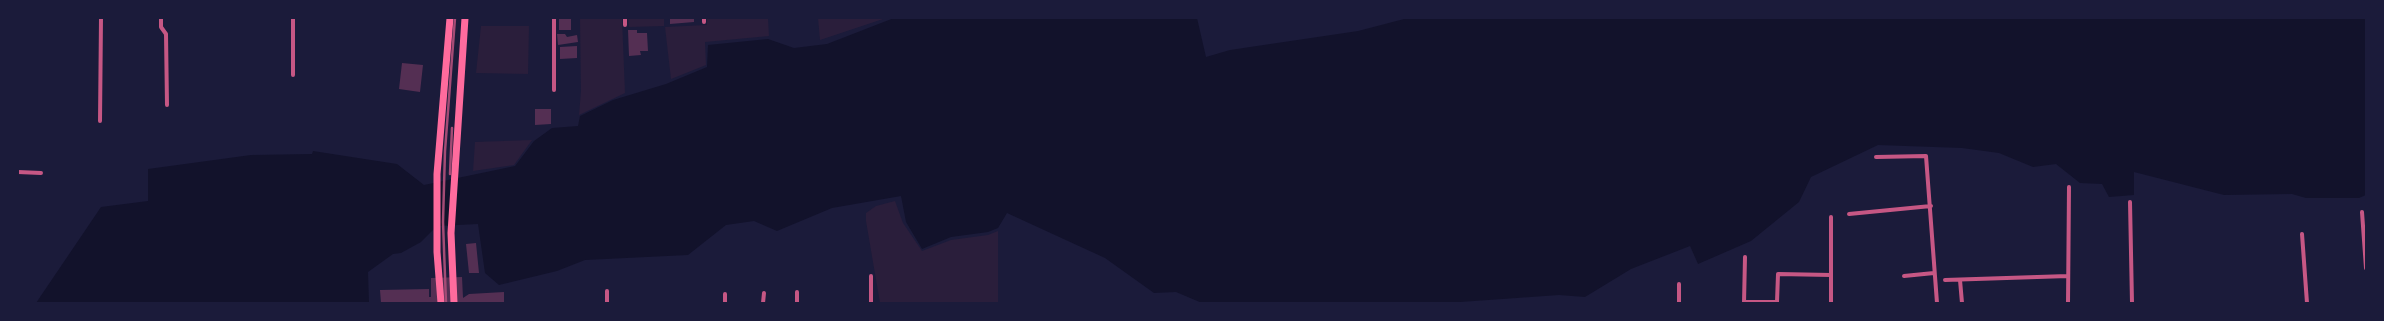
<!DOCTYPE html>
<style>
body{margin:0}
#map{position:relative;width:2384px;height:321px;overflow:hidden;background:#1b1b3a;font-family:"Work Sans",sans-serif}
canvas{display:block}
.frame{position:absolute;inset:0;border:19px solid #1b1b3a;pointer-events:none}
</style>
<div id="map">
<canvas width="2384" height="321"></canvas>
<div class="frame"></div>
</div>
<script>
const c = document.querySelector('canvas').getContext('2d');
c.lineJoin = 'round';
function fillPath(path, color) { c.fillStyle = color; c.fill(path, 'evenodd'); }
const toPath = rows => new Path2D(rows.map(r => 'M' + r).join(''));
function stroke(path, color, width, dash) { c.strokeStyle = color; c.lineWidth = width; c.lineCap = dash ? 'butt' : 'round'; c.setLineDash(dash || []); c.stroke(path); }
fillPath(toPath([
 [580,18,622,18,625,93,579,115,581,91],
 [628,18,664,18,664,26,629,27],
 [707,18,768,18,769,36,705,42,706,65,671,79,665,27,707,25],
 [818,18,886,18,820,40],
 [481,26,529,26,528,74,476,73],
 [532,140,514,165,473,171,475,142],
 [895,201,903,223,922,251,951,240,988,235,998,231,998,303,880,303,866,221,866,213,876,206]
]), '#2a1e3b');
fillPath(toPath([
 [894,18,1197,18,1206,57,1230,50,1358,31,1408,18,2366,18,2366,195,2359,198,2306,198,2292,194,2224,195,2134,172,2134,195,2109,197,2102,184,2080,183,2056,164,2033,167,1999,153,1962,148,1878,145,1811,177,1799,202,1751,241,1698,264,1690,246,1631,269,1585,297,1559,295,1446,303,1202,303,1176,292,1154,293,1105,258,1007,213,998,228,988,232,951,237,922,249,906,222,901,196,832,208,777,231,754,221,726,225,688,255,585,260,557,271,499,285,485,273,478,224,437,226,421,242,401,253,393,254,368,272,369,303,36,303,101,207,148,201,148,169,251,155,312,154,313,151,397,164,424,185,515,166,534,141,552,128,578,126,580,116,613,100,666,84,707,67,708,45,768,39,794,48,827,44]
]), '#12122b');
fillPath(toPath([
 [559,18,571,18,571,30,559,30],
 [670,18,694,18,694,22,670,24],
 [628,30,637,30,637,33,647,33,648,51,640,51,641,55,629,56],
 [557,34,565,34,567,37,577,35,578,42,558,45],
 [577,46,577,58,560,59,560,47],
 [402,63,423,65,420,92,399,89],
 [535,109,551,109,551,124,535,125],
 [476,243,479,273,469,273,466,244],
 [462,277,463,298,469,294,504,292,504,303,381,303,380,290,429,289,429,297,431,297,431,278]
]), '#542f53');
stroke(toPath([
 [161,18,161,27,166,34,167,105],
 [293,18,293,75],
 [625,18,625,25],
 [704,22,704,18],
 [554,90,554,18],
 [100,121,101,18],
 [1876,157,1926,156,1937,303],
 [18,172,41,173],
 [2130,202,2132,303],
 [2362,212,2366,268],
 [1849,214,1931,206],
 [1831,217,1831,303],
 [2302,234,2307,303],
 [1904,276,1934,273],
 [1945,280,2068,276],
 [1960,280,1962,303],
 [1679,284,1679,303],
 [1744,302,1777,302,1778,274,1831,275],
 [607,303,607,291],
 [725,303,725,294],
 [763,303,764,293],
 [797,303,797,292],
 [871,303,871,276],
 [1744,303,1745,257],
 [2068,303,2069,187]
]), '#c65784', 4);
stroke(toPath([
 [441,303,437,252,437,174,450,18],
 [454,303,451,233,465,18]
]), '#ff6b9d', 7);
stroke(toPath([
 [450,174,452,128],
 [446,303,443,222,445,151,455,18]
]), '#a44b75', 2.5);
</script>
